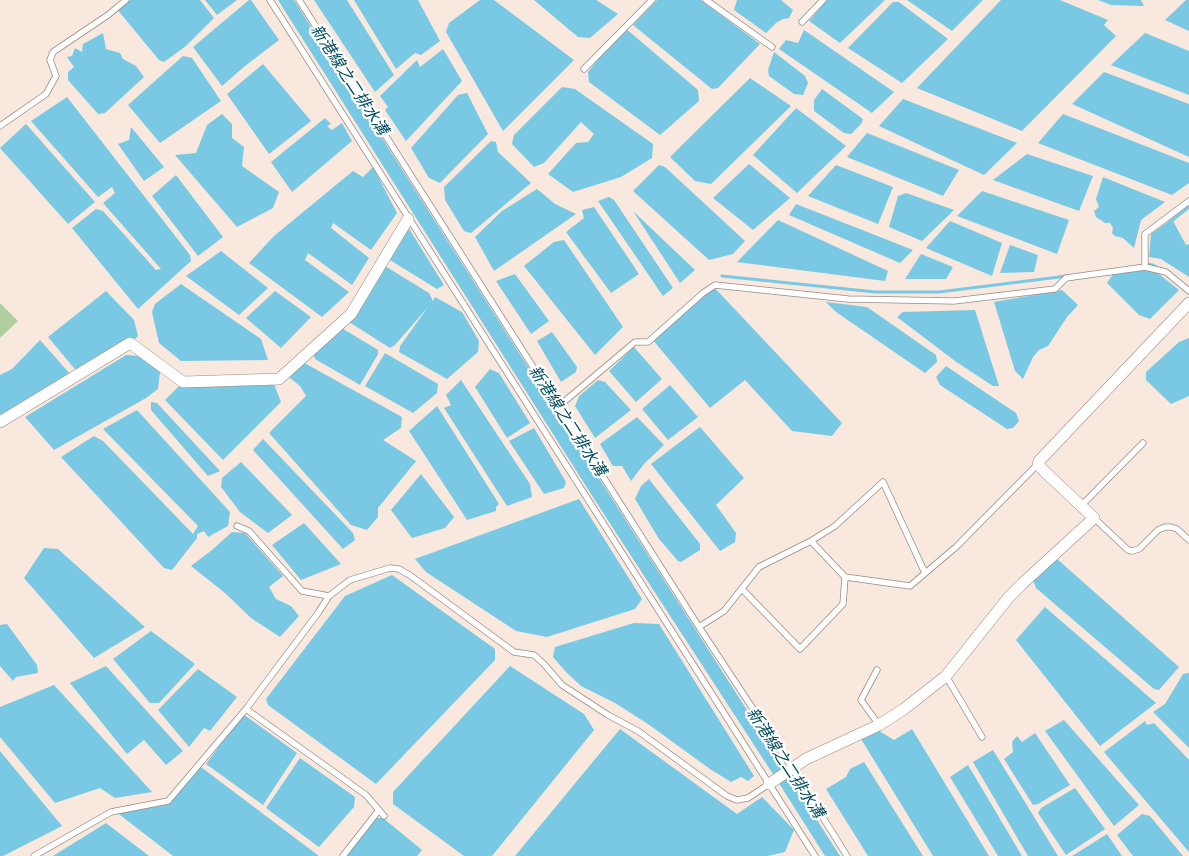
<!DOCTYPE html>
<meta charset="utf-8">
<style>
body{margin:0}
canvas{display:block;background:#f8e8dd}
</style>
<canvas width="1189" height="856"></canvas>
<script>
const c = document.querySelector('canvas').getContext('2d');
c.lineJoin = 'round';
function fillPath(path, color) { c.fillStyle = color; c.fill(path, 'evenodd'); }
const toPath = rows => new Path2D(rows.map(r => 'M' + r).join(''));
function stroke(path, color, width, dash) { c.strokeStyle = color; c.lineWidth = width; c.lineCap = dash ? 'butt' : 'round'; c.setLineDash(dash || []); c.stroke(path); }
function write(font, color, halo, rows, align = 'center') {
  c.font = font + ' "Work Sans","Noto Sans TC",sans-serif'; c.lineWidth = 4.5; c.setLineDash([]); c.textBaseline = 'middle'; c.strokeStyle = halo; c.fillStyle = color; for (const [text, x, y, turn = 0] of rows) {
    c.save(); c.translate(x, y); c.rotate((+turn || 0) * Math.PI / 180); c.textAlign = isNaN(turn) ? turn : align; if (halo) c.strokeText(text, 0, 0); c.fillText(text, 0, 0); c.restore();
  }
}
fillPath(toPath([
 [0,303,18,321,0,338]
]), '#b0cea0');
fillPath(toPath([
 [126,0,200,0,214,18,186,46,164,62,159,60,116,8],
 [205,0,237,0,217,15],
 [249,0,251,0,279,40,245,66,222,86,193,47],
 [278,0,294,0,840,856,825,856,782,788,598,505],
 [314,0,347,0,394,75,375,92],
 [354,0,418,0,440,41,421,55,415,53,396,69],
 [480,0,494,0,574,60,503,131,446,32,449,23],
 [534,0,596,0,618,14,590,38,578,37],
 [657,0,701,0,760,44,718,88,712,89,633,25],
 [737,0,781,0,793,10,789,18,783,19,776,23,766,33,734,10],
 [827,0,885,0,840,43,809,21],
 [907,0,983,0,952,31],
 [1001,0,1060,0,1108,20,1104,25,1116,36,1022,131,917,88],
 [1098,0,1141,0,1144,6,1111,5],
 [1186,0,1189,0,1189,31,1165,20],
 [893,2,899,2,948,39,902,83,848,48],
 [624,27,698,90,699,101,660,135,589,82,588,72],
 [804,30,894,92,872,113,779,49,786,40,798,43],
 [103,33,106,49,120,53,123,59,136,66,144,77,105,113,98,114,68,80,68,72,74,67,67,57,72,56,75,48,82,52,83,44],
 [1145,33,1189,51,1189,95,1111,65],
 [443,49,462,81,406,141,385,110,388,107,380,96,417,60,420,67],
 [774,52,805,76,808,83,803,95,794,94,769,76,768,70],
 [183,56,192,58,221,101,160,143,128,105],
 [263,64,311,121,269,154,227,94],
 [1104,72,1189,104,1189,157,1072,104],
 [750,78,791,106,711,184,695,181,670,157],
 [562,87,575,89,653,144,652,158,621,177,573,192,548,174,576,143,588,142,594,134,581,122,544,163,534,167,512,144,514,135],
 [822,89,863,119,861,124,851,134,844,133,814,111,814,100],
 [467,93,488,134,440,183,429,178,411,148,458,95],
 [67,97,190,255,191,261,138,309,72,228,96,209,103,211,156,270,161,269,103,203,115,193,112,187,98,197,31,121],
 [903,99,1017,143,984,175,879,126],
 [796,108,846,146,797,193,753,155],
 [222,114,232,124,232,138,244,147,242,166,279,192,273,208,237,227,175,155,196,153,207,125],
 [1063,114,1189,163,1189,183,1172,195,1038,143],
 [325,118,331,124,327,126,332,130,342,123,352,141,292,192,271,162],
 [26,124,95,202,68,224,0,148],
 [131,127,164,167,144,181,118,144,129,140],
 [867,133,959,170,943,196,847,157],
 [491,141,496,142,498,152,531,183,471,233,464,231,445,200,444,187],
 [1027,154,1093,176,1079,211,993,180],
 [749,164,790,198,753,230,713,198],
 [659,165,665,167,745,241,733,254,709,260,633,191],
 [836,165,893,187,878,224,808,196],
 [373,167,397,213,371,250,333,223,331,228,369,258,352,285,308,253,305,260,349,292,322,317,249,263,274,236,353,171,363,177],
 [176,175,223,237,198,256,152,196],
 [1103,177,1165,202,1141,220,1134,248,1123,238,1115,236,1112,233,1113,228,1110,223,1105,223,1096,217,1094,211,1099,207,1096,199],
 [537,189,555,204,576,214,494,271,475,237,502,211],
 [982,191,1069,220,1057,254,957,216],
 [906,193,954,210,922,241,889,227,898,196],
 [609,197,614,200,673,288,663,296,598,201],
 [796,204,913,250,900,263,789,215],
 [594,207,639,274,611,293,566,232,584,218,582,210],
 [633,211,695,270,680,283],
 [1172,219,1186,245,1189,244,1189,277,1161,259,1149,257,1151,234],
 [778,220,888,271,885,281,737,262],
 [950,221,1002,243,992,276,926,248],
 [408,227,444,285,437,289,385,257],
 [564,240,623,327,595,355,524,266,554,242],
 [1010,245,1038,255,1034,272,1000,273],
 [221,251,268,288,239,315,186,276],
 [921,254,953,267,946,279,905,279],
 [385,266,429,293,433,301,435,297,462,312,479,341,478,352,447,379,399,352,400,346,428,307,395,345,390,348,349,322],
 [1128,270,1154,270,1179,290,1150,319,1139,315,1107,283,1113,274],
 [515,274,549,321,531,334,496,281],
 [181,284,261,339,268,360,181,361,159,343,152,312,155,304],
 [712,285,842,423,832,436,792,431,745,380,710,408,652,339],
 [1062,290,1078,305,1067,317,1048,346,1039,350,1033,357,1023,379,1015,371,994,302],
 [106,291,134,320,138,336,132,342,80,372,74,368,48,337],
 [275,291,311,317,281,348,246,318],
 [826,302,867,307,936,355,937,362,925,373,836,312],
 [975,310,999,386,993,386,955,361,897,317,903,312],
 [340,327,378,350,378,354,360,385,315,359,312,349],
 [552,332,577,367,576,372,561,382,537,341],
 [1189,338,1189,396,1171,404,1146,380,1146,372,1179,342],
 [40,340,71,375,0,420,0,375,12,369],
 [634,347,662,379,636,402,609,371],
 [385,353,438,384,437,393,413,413,365,386],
 [126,355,142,356,160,372,158,389,146,398,54,450,25,417],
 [299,360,402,417,401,428,383,440,416,461,378,508,378,517,367,530,351,525,269,433,306,396,300,386,286,375],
 [946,366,1016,413,1019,421,1013,428,1007,429,940,385,936,377],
 [490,369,499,373,530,423,507,438,475,387],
 [461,380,530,484,532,497,507,506,444,408,451,405,446,395],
 [598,380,605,382,631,410,595,438,575,406,579,396],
 [182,383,274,384,281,402,223,460,165,400],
 [670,385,698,417,668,440,642,409],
 [151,402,157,403,220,471,208,476,151,410],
 [437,406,499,504,496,507,496,511,467,520,409,431],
 [137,410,230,512,228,526,208,537,204,531,197,534,197,538,172,570,164,568,61,457,94,436,103,441,193,534,198,526,103,429],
 [637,417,664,445,644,464,631,481,622,466,613,466,600,444],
 [700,427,744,478,716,505,736,533,735,542,720,551,651,464],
 [534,428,566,482,564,488,544,494,509,441],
 [263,439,353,533,355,540,343,549,253,450],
 [241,462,292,515,268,533,240,512,221,487,222,478],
 [421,474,454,517,445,528,412,538,391,510],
 [649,479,700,544,700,550,681,562,678,561,659,539,635,499,641,486],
 [579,499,642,599,635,609,547,637,516,631,426,572,415,559],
 [304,523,341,564,301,580,272,545],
 [232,532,245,533,283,576,269,587,276,599,291,606,299,616,280,637,251,618,225,593,191,566,212,550],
 [44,548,58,549,145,627,94,658,24,578],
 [1056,558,1179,667,1159,690,1154,689,1036,588,1033,580],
 [392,575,495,649,495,660,376,784,268,705,266,699,345,596],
 [1045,607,1156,703,1100,746,1016,640],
 [634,623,659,624,754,776,748,781,741,777,731,782,710,769,648,724,615,703,581,686,567,673,553,657,555,647],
 [7,624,37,665,38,673,16,677,13,681,0,666,0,625],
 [151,631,195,664,159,703,150,703,113,659],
 [106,666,183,751,166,765,144,740,127,754,70,683],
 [510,666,584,714,594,730,492,856,464,856,393,804,393,792],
 [198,669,237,697,210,731,204,728,189,747,158,710],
 [1189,673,1189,748,1153,712,1165,704,1183,674],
 [54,685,152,792,115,798,100,788,55,803,0,737,0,707],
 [243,714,297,753,263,805,206,764],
 [1064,720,1139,805,1114,826,1045,731],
 [1145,721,1147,725,1154,723,1189,760,1189,852,1104,752],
 [620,729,737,814,762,797,794,830,785,852,767,856,515,856],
 [876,729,894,740,912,729,989,856,933,856,861,739],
 [1035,733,1070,785,1038,804,1033,805,1004,759,1013,752,1012,742,1017,736,1022,742],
 [993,750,1058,856,1028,856,973,762],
 [0,751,62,826,3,856,0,856],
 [300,758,355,797,354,807,319,847,266,808],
 [864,762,923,856,868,856,826,789,846,777,850,769],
 [197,764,319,856,173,856,115,811,168,801],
 [968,765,1022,856,998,856,950,777],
 [1075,788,1105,829,1066,855,1038,813,1041,808],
 [1142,814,1150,816,1183,856,1133,856,1117,835],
 [374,818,383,818,422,850,417,856,344,856],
 [106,823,149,856,53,856],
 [1107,834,1122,856,1072,856]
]), '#79c9e4');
stroke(toPath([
 [1170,222,1189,207],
 [1145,264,1153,265,1160,269],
 [722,276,875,292,939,292,1067,276]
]), '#79c9e4', 3);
const service = toPath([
 [270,0,815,856],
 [299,0,699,627,792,768,847,856],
 [706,0,772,47],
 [802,22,823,0],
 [584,69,652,0],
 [0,126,46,94,56,76,50,60,53,52,108,15,126,0],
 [1145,267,1145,234,1189,201],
 [559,406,635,342,648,342,703,293,715,285,848,299,954,301,1055,289,1066,278,1145,267,1166,272,1189,291],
 [1081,506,1143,443],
 [1094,518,1128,550,1132,551,1139,549,1158,530,1165,527,1171,527,1177,529,1189,540],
 [237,526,249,531,302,591,329,596],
 [845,577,910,586,956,547,1038,464],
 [742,589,800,649,843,604,845,577,811,541],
 [699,627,724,611,759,567,811,541,835,526,883,482,925,573],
 [877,670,861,700,879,725],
 [946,676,982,737],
 [246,709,366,795,384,816],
 [34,856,111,812,168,801,246,709,318,613,329,596,350,580,390,568,399,569,411,576,514,652,534,655,544,664,562,685,608,715,638,731,727,796,737,800,748,798,769,784],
 [343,856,379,810]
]);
const minor = toPath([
 [0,422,130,343,183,382,279,379,351,314,408,219],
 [769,784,806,759,879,725,904,709,946,676,1009,597,1023,583,1094,518,1043,470,1038,464,1039,461,1189,303]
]);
stroke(service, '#9a8b81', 7);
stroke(minor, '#9a8b81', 12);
stroke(service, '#fff', 5.5);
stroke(minor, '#fff', 11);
write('italic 16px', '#004a5c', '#fff', [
 ["新港線之二排水溝",349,80,57],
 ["新港線之二排水溝",567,421,57],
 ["新港線之二排水溝",785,763,57]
]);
</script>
